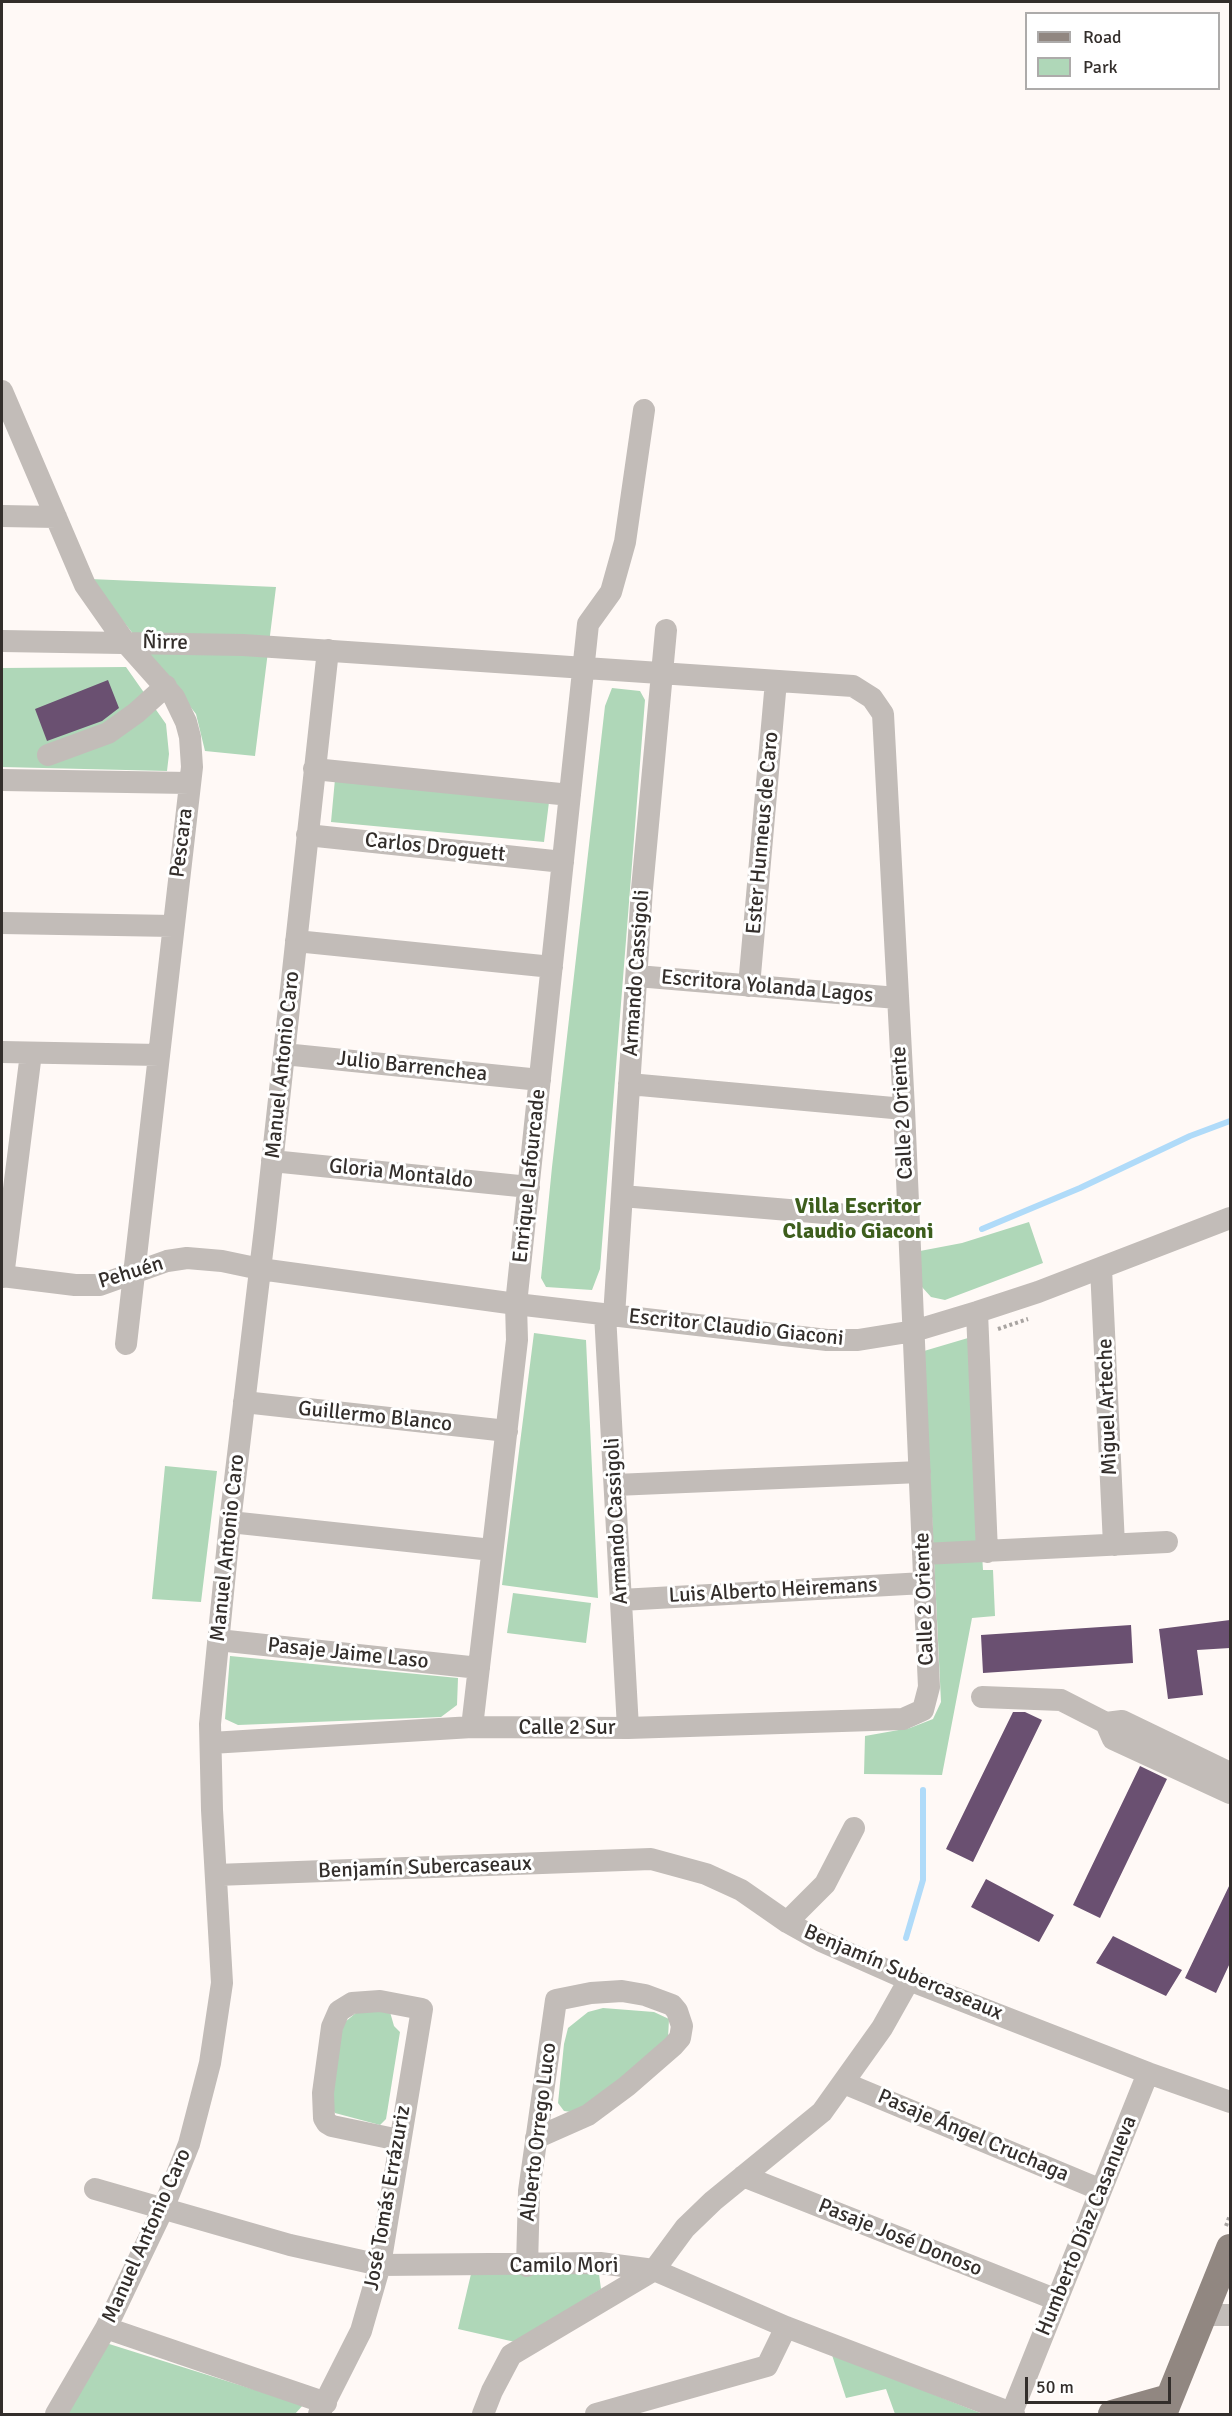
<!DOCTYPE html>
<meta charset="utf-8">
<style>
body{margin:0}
#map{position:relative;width:1232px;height:2416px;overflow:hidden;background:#fff9f6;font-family:Signika,sans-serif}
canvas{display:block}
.frame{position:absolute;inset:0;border:3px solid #332e2b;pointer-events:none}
.legend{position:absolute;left:1025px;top:12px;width:195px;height:78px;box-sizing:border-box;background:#fff;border:2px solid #adabaa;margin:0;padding:8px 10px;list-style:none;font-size:18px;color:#332e2b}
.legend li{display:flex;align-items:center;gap:12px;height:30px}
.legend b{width:30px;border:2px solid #adabaa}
.scale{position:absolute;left:1025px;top:2377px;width:146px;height:27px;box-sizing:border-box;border:3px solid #332e2b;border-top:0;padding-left:8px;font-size:18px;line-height:21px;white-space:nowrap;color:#332e2b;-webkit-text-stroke:4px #fff;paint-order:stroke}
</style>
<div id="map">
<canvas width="1232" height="2416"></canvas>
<div class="frame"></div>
<ul class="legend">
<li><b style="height:8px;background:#918781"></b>Road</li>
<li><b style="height:16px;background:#afd7b8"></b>Park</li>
</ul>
<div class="scale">50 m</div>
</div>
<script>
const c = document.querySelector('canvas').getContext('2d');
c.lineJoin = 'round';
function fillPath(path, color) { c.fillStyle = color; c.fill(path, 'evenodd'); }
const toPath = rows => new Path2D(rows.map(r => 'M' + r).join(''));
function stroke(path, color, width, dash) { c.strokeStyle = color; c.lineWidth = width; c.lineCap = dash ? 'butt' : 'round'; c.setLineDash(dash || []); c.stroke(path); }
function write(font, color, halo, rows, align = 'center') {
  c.font = font + ' Signika,sans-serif'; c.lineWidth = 6; c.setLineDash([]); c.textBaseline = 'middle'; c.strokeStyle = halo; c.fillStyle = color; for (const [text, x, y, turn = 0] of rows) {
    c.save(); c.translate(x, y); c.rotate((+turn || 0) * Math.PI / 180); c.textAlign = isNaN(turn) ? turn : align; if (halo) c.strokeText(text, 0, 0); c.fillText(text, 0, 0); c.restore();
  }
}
fillPath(toPath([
 [90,579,276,587,255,756,205,751,196,714],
 [126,667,166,724,169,754,167,771,2,767,2,668],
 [612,688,640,691,645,700,600,1269,592,1290,546,1287,541,1278,552,1167,605,706],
 [335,779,549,802,544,842,331,822],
 [1029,1222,1043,1263,945,1300,931,1297,922,1287,920,1251,962,1243],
 [534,1333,586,1340,598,1598,502,1585],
 [968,1338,983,1570,993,1570,995,1616,972,1618,942,1775,864,1774,865,1736,910,1728,933,1719,941,1702,924,1351],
 [165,1466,217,1471,201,1602,152,1599],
 [513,1593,591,1603,586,1643,507,1633],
 [230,1656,458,1678,457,1705,441,1717,238,1725,225,1719],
 [603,2008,654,2012,669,2019,668,2039,578,2113,564,2111,558,2103,564,2044,568,2028,588,2012],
 [357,2012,390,2012,394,2026,400,2032,386,2119,380,2125,335,2113,329,2102,340,2036,345,2022],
 [471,2274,599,2274,601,2289,515,2342,458,2329],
 [106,2343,303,2405,295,2414,66,2414],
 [832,2355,882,2374,983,2414,895,2414,886,2389,846,2398]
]), '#afd7b8');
stroke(toPath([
 [982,1229,1080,1188,1190,1136,1230,1121],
 [906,1938,923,1880,923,1790]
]), '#b0dbf9', 6);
fillPath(toPath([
 [108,680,119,708,102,721,47,741,35,709],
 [1230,1620,1230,1648,1197,1650,1203,1695,1168,1699,1159,1629],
 [1131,1625,1133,1663,983,1673,981,1635],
 [1013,1712,1025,1712,1042,1720,973,1862,946,1849],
 [1140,1766,1167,1779,1100,1918,1073,1905],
 [986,1879,1054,1915,1039,1942,971,1907],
 [1230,1884,1230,1963,1216,1993,1185,1978],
 [1113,1936,1182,1970,1166,1996,1096,1963]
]), '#6a5071');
stroke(toPath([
 [998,1329,1028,1319],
 [1226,2226,1230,2215]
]), '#a9a4a1', 4, [3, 3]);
stroke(toPath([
 [2,391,85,585,125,642,174,697,186,722,190,737,192,767,126,1344],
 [2,516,56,517],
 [2,641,243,645,853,686,872,698,883,714,904,1109,926,1622,929,1687,923,1710,903,1719,628,1728,472,1727,211,1743],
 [48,755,108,733,136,713,166,686],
 [314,769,570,795],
 [2,780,189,783],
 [307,835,563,862],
 [2,923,173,926],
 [296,941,552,967],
 [637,976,897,998],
 [749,986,776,681],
 [2,1052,159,1055],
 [284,1054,540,1080],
 [629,1084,904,1109],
 [272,1161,529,1187],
 [622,1196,908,1220],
 [1101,1268,1114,1545],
 [2,1276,75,1285,100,1285,167,1261,187,1258,222,1261,260,1269,516,1304,827,1340,858,1340,914,1331,977,1312,1038,1292,1230,1218],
 [3,1277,31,1053],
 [977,1312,987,1552],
 [605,1314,628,1728],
 [614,1316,642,889,666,630],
 [244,1402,507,1431],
 [615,1485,920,1472],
 [230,1522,492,1550],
 [923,1554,1167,1542],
 [621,1600,924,1583],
 [218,1640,479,1668],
 [982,1697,1061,1700,1106,1723,1113,1739,1230,1793],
 [1106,1723,1122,1721,1230,1773],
 [472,1727,517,1340,516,1304,588,624,611,592,625,542,644,410],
 [216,1875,651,1859,706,1874,741,1890,787,1922,821,1941,909,1980,1148,2073,1230,2102],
 [787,1922,825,1884,854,1828],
 [844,2083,1101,2190],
 [743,2176,1057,2300],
 [95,2189,290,2245,380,2265,600,2263,654,2270,786,2327,1014,2414],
 [527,2266,529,2191,556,2000,591,1993,622,1991,645,1995,672,2005,677,2011,682,2026,680,2038,673,2046,627,2086,588,2115,536,2138],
 [1203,2315,1230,2315],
 [106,2328,326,2403],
 [1012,2412,1148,2073],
 [56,2414,106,2328,163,2209,189,2144,210,2063,222,1983,212,1810,210,1724,230,1522,265,1228,328,650],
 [319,2414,361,2331,380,2265,422,2009,380,2001,352,2003,339,2011,332,2027,323,2093,324,2118,327,2123,332,2126,399,2140],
 [483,2414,492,2391,511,2355,654,2270,685,2228,713,2201,822,2112,882,2028,909,1980],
 [596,2414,767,2366,786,2327]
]), '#c2bcb8', 22);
stroke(toPath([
 [1112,2414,1169,2398],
 [1163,2414,1230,2248]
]), '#918781', 28);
write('21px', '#332e2b', '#fff', [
 ["Ñirre",165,643,1],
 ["Ester Hunneus de Caro",763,833,-85],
 ["Pescara",182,843,-83],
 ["Carlos Droguett",435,848,6],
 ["Armando Cassigoli",637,973,-86],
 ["Escritora Yolanda Lagos",767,987,5],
 ["Manuel Antonio Caro",283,1065,-84],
 ["Julio Barrenchea",412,1067,6],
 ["Calle 2 Oriente",903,1113,-93],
 ["Gloria Montaldo",401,1174,6],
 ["Enrique Lafourcade",530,1176,-84],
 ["Pehuén",131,1273,-17],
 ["Escritor Claudio Giaconi",736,1328,6],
 ["Miguel Arteche",1108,1407,-92],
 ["Guillermo Blanco",375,1417,6],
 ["Armando Cassigoli",617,1521,-93],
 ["Manuel Antonio Caro",228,1548,-84],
 ["Luis Alberto Heiremans",773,1591,-3],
 ["Calle 2 Oriente",925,1599,-92],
 ["Pasaje Jaime Laso",348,1654,6],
 ["Calle 2 Sur",567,1728],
 ["Benjamín Subercaseaux",425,1868,-2],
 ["Benjamín Subercaseaux",903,1973,23],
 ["Alberto Orrego Luco",539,2132,-83],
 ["Pasaje Ángel Cruchaga",973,2136,23],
 ["José Tomás Errázuriz",388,2198,-80],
 ["Humberto Díaz Casanueva",1087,2226,-68],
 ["Manuel Antonio Caro",147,2236,-66],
 ["Pasaje José Donoso",900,2238,22],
 ["Camilo Mori",564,2266]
]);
write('bold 22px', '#3d5e1d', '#fff', [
 ["Villa Escritor",858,1207],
 ["Claudio Giaconi",858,1232]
]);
</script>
